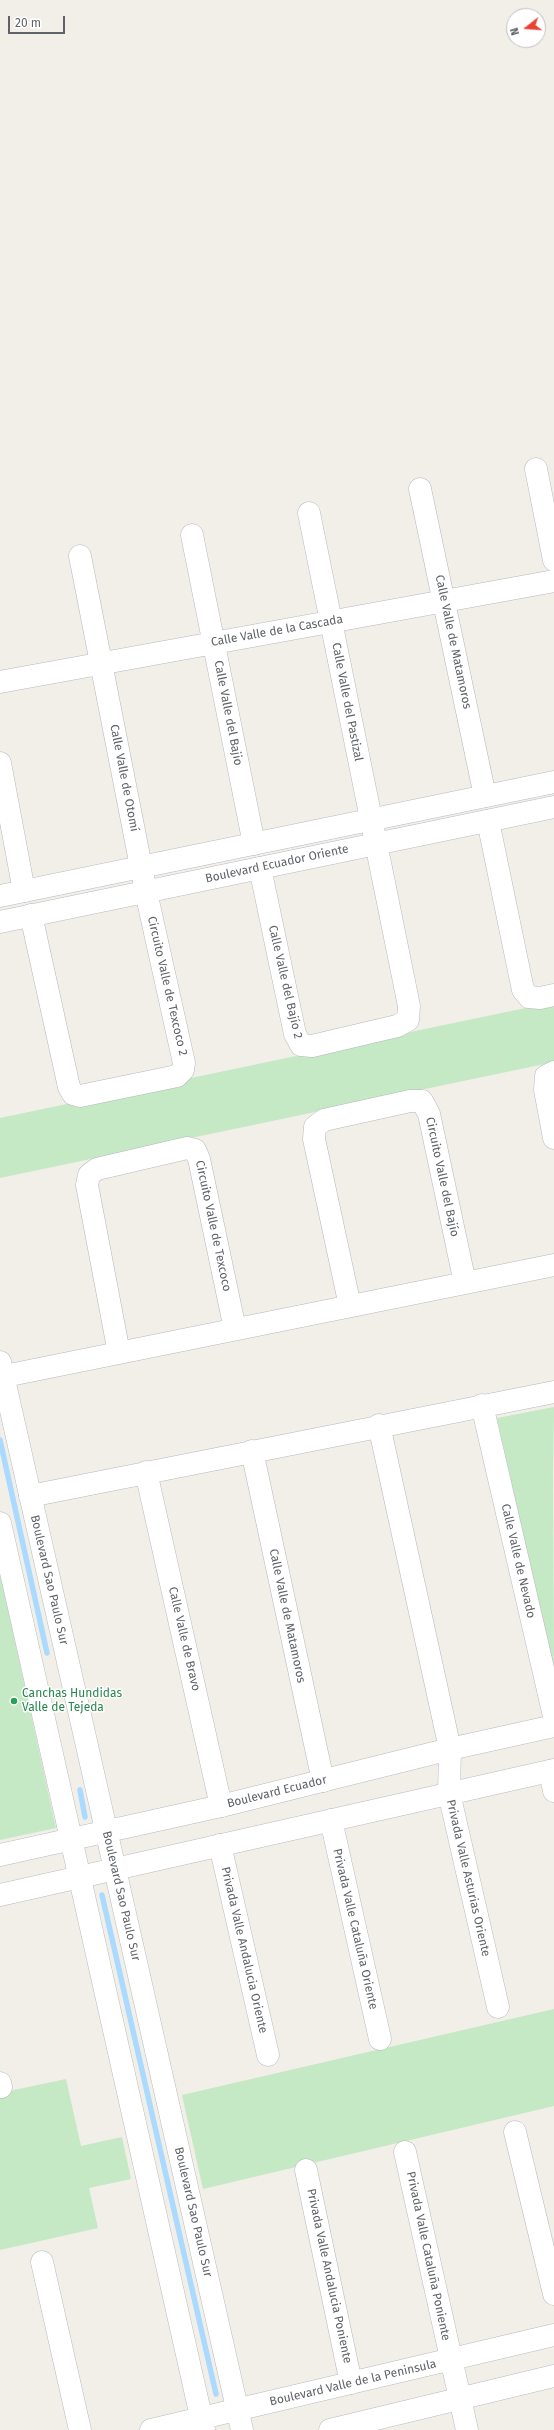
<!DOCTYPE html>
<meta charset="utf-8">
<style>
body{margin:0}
#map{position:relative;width:554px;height:2430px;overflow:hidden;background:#f1efe8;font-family:"Fira Sans",sans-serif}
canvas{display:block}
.north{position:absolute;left:506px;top:8px;width:40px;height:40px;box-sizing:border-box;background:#fff;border:1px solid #bfc1c3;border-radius:50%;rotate:253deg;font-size:11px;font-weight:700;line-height:16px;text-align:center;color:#5f6368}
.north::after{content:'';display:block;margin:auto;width:14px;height:18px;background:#ea4335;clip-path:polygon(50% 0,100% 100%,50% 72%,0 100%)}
.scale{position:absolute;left:8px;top:16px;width:57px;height:18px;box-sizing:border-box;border:2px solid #5f6368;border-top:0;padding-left:5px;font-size:12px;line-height:14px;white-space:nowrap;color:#5f6368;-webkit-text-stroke:3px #fff;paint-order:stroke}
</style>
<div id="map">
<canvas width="554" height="2430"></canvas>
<div class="north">N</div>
<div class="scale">20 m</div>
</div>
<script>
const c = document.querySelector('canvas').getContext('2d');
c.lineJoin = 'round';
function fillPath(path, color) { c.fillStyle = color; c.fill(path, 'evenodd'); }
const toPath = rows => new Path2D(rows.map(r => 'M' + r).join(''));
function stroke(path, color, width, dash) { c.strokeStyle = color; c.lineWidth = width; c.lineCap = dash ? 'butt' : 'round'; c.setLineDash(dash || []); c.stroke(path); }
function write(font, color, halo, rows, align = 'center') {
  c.font = font + ' "Fira Sans",sans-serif'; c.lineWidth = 3; c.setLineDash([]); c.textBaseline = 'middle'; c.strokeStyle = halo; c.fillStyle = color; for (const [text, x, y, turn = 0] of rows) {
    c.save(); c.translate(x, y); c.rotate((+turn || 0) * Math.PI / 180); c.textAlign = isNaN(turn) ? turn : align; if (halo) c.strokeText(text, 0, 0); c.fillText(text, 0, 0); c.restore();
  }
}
fillPath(toPath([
 [554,1002,554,1062,0,1178,0,1118],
 [554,1407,553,1473,554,1673,497,1418],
 [0,1574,56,1828,0,1840],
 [554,2009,554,2106,203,2189,182,2095],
 [66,2079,81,2146,122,2137,131,2179,89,2188,98,2228,0,2250,0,2093]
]), '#c5e8c5');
stroke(toPath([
 [0,1440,47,1653],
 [80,1790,85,1817],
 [102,1895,216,2394]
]), '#aadaff', 5.5);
const street = toPath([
 [536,469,554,560],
 [420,489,485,796],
 [192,535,254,844],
 [0,682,554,581],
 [0,763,24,891],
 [488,821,523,990,529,997,540,998,554,995],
 [260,868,295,1034,301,1045,312,1046,397,1026,408,1020,409,1006,309,513],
 [31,915,69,1087,73,1094,80,1096,177,1076,183,1070,184,1063,146,892,80,556],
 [554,1072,546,1076,545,1090,554,1138],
 [350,1306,314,1139,315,1127,324,1120,410,1101,422,1101,429,1114,465,1283],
 [119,1353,87,1185,89,1175,97,1169,187,1148,195,1150,199,1159,235,1329],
 [0,1377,554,1265],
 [482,1405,554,1716],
 [379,1425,450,1749,449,1793,498,2007],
 [252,1451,323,1781],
 [146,1472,221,1806],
 [30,1496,554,1392],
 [550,1771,554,1791],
 [331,1820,380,2039],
 [220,1845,268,2055],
 [0,2083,1,2087],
 [515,2132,554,2294],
 [405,2152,467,2430],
 [306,2170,351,2383],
 [42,2262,80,2430]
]);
const secondary = toPath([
 [0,896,554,782],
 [0,922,554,807],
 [0,1362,242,2430],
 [0,1523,204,2430],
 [0,1855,221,1806,450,1749,554,1726],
 [0,1895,554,1770],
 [151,2430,554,2335],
 [330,2430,554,2376]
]);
stroke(street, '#b5b8bc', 23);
stroke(secondary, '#b6babf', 23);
stroke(street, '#fff', 22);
stroke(secondary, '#fff', 22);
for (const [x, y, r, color] of [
 [14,1701,4,"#2e9e5b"]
]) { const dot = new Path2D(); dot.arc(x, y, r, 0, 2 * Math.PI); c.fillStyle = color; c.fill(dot); stroke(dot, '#fff', 1.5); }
write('12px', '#5f6368', '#fff', [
 ["Calle Valle de la Cascada",277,631,-10],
 ["Calle Valle de Matamoros",453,642,78],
 ["Calle Valle del Pastizal",347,702,79],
 ["Calle Valle del Bajio",228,713,79],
 ["Calle Valle de Otomí",124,778,79],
 ["Boulevard Ecuador Oriente",277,864,-12],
 ["Calle Valle del Bajío 2",285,982,77],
 ["Circuito Valle de Texcoco 2",167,986,77],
 ["Circuito Valle del Bajío",442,1177,78],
 ["Circuito Valle de Texcoco",213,1226,78],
 ["Calle Valle de Nevado",518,1561,77],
 ["Boulevard Sao Paulo Sur",49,1580,77],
 ["Calle Valle de Matamoros",287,1616,78],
 ["Calle Valle de Bravo",184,1639,77],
 ["Boulevard Ecuador",277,1792,-14],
 ["Privada Valle Asturias Oriente",468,1878,77],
 ["Boulevard Sao Paulo Sur",121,1896,77],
 ["Privada Valle Cataluña Oriente",355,1929,77],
 ["Privada Valle Andalucia Oriente",244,1950,77],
 ["Boulevard Sao Paulo Sur",193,2212,77],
 ["Privada Valle Cataluña Poniente",428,2256,78],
 ["Privada Valle Andalucia Poniente",329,2276,78],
 ["Boulevard Valle de la Peninsula",353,2383,-13]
]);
write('12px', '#27864d', '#fff', [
 ["Canchas Hundidas",22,1694],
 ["Valle de Tejeda",22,1708]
], 'left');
</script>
